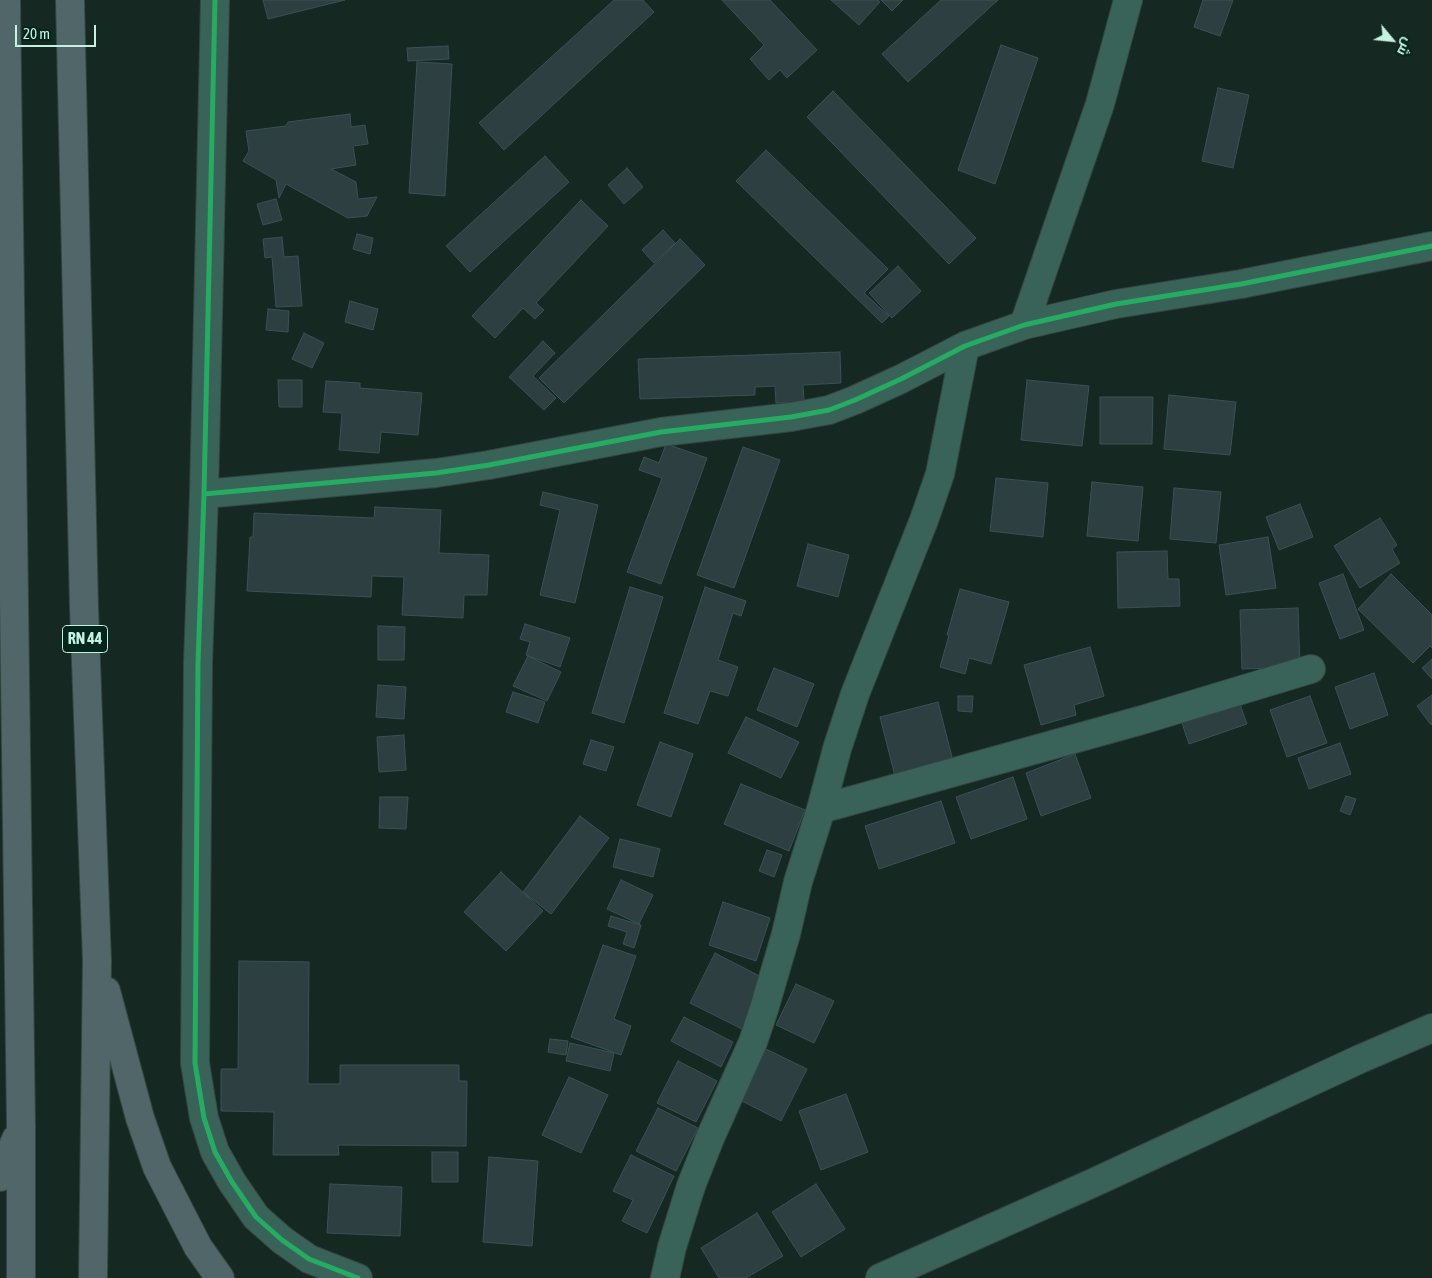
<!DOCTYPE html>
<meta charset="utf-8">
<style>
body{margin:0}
#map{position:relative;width:1432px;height:1278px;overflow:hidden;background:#162822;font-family:"Asap Condensed",Cairo,sans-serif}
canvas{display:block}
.north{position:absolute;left:1367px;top:15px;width:50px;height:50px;-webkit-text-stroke:4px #04251c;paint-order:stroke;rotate:118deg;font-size:14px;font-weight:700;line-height:20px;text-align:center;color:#c4f2e1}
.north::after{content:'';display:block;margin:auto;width:18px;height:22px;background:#c4f2e1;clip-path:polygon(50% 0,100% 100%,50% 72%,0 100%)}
.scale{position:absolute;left:15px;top:25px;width:81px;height:22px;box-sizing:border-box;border:2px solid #c4f2e1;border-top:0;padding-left:6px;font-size:15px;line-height:18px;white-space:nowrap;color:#c4f2e1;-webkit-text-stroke:4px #04251c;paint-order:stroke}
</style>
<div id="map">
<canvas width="1432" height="1278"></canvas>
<div class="north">ش</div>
<div class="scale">20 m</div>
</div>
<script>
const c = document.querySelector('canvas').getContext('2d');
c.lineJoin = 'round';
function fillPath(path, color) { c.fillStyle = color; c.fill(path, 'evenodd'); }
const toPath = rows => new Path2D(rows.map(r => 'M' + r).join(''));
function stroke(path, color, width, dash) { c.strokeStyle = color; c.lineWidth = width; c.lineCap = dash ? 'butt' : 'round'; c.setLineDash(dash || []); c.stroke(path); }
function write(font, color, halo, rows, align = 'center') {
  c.font = font + ' "Asap Condensed",sans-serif'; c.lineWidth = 4.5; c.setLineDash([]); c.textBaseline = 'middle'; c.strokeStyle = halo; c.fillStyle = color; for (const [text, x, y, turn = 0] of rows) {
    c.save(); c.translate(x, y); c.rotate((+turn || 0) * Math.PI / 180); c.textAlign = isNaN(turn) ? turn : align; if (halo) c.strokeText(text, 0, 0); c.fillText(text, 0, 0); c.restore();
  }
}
const building = toPath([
 [263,0,345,0,268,19,263,0],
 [614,0,643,0,654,12,504,150,479,123,614,0],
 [722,0,770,0,817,50,787,78,780,70,769,80,750,59,764,45,722,0],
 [831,0,878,0,880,2,859,25,831,0],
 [881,0,903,0,892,11,881,0],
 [941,0,998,0,908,82,882,54,941,0],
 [1203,0,1233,0,1220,36,1194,27,1203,0],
 [1001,45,1038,58,995,184,958,170,1001,45],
 [448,46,449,59,408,61,407,48,448,46],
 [417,62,452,64,445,196,409,193,417,62],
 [1218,88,1249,95,1233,168,1202,161,1218,88],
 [833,91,976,238,949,264,807,117,833,91],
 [350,114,351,127,365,125,368,144,353,146,356,165,331,169,356,182,358,199,377,197,367,216,348,218,286,184,279,198,276,180,243,161,249,151,246,131,286,126,288,122,350,114],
 [766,150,888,269,864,293,889,316,882,323,736,181,766,150],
 [545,156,569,182,470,272,446,246,545,156],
 [627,168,643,187,624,204,608,185,627,168],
 [276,199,282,220,263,225,257,204,276,199],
 [581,200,608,226,536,303,544,310,535,319,523,308,495,338,472,316,581,200],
 [663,230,675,243,654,263,642,250,663,230],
 [357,234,373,238,370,254,353,249,357,234],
 [282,237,284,257,298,256,302,306,276,307,272,257,265,258,263,239,282,237],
 [680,239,705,265,564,403,539,378,680,239],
 [898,266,921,291,892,318,869,293,898,266],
 [350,301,378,309,373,330,345,322,350,301],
 [268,309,289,311,288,332,266,330,268,309],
 [304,333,324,343,312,368,292,359,304,333],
 [543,341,555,353,533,376,556,398,544,410,509,377,543,341],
 [840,352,841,383,803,385,804,402,776,403,775,386,755,387,755,395,640,399,638,359,840,352],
 [278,380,302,380,302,407,279,407,278,380],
 [1027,380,1089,386,1082,446,1021,440,1027,380],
 [326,381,360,383,360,388,422,393,418,435,381,432,379,453,339,450,342,413,323,412,326,381],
 [1169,395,1236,402,1230,455,1164,449,1169,395],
 [1100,397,1153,397,1152,444,1100,444,1100,397],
 [666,444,707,458,661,584,627,572,662,478,639,470,644,457,659,463,666,444],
 [743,447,780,460,734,588,697,575,743,447],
 [996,478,1048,483,1043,537,990,531,996,478],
 [1092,482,1143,487,1138,541,1087,536,1092,482],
 [1174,488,1221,492,1216,543,1170,539,1174,488],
 [543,492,598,505,575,603,540,595,560,510,540,505,543,492],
 [1300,504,1313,537,1279,550,1266,517,1300,504],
 [375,507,441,510,439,553,489,555,487,595,464,595,463,618,402,615,404,577,372,576,371,597,247,591,250,537,253,537,254,513,374,518,375,507],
 [1380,518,1397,545,1392,549,1400,563,1360,588,1334,546,1380,518],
 [1268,537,1276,588,1226,595,1219,545,1268,537],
 [808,544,849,555,838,597,797,586,808,544],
 [1167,551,1168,579,1179,579,1180,606,1118,608,1117,552,1167,551],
 [1343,574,1364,630,1340,639,1319,583,1343,574],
 [1391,574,1432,615,1432,648,1430,646,1413,663,1358,609,1391,574],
 [630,587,663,597,624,723,592,713,630,587],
 [705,587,746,601,741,616,733,613,718,660,738,667,728,696,710,691,698,724,664,713,705,587],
 [960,589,1009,602,991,664,969,658,965,674,940,667,949,635,947,635,960,589],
 [1298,608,1300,667,1242,669,1240,610,1298,608],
 [525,624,570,638,560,667,526,655,530,642,520,639,525,624],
 [378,626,405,627,404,660,378,660,378,626],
 [1090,647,1104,696,1074,705,1076,715,1041,725,1024,665,1090,647],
 [528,656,561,672,547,701,513,686,528,656],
 [1432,659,1432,679,1422,668,1432,659],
 [774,668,814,684,797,727,757,710,774,668],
 [1374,673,1388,715,1350,729,1335,687,1374,673],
 [378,685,406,687,404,719,376,717,378,685],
 [513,692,545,702,538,723,506,712,513,692],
 [1432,695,1432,724,1431,725,1417,706,1432,695],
 [958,696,973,696,972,712,958,711,958,696],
 [1310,696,1327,743,1287,757,1270,710,1310,696],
 [1238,699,1247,724,1189,744,1181,720,1238,699],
 [938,702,954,765,896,780,880,717,938,702],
 [746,717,799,742,781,778,728,753,746,717],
 [404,735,406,770,379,772,377,737,404,735],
 [591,740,614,747,606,771,583,764,591,740],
 [660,742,693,754,671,817,637,805,660,742],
 [1340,743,1351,774,1309,789,1298,758,1340,743],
 [1075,754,1091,798,1041,816,1026,773,1075,754],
 [1013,777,1027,819,971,839,956,797,1013,777],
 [741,784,805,810,789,851,724,824,741,784],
 [1346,796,1356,799,1350,815,1340,811,1346,796],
 [380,797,408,797,406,829,379,828,380,797],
 [941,801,955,843,879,869,865,826,941,801],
 [580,816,609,838,551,914,523,892,580,816],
 [620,839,660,849,653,877,613,867,620,839],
 [767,850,782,855,774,877,759,871,767,850],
 [501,872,543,911,506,951,464,912,501,872],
 [621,880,653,895,639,924,607,909,621,880],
 [723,902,770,918,756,961,709,945,723,902],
 [611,916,641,925,634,948,623,944,627,932,608,926,611,916],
 [603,945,636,956,614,1019,631,1026,621,1055,571,1037,603,945],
 [715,953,771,982,746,1031,690,1003,715,953],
 [239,961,309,962,308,1084,340,1084,340,1065,459,1065,459,1081,467,1081,466,1146,338,1145,339,1155,273,1155,274,1112,221,1111,221,1069,238,1069,239,961],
 [796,984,834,1001,814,1043,776,1025,796,984],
 [684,1017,733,1042,721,1067,671,1041,684,1017],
 [550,1039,568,1041,566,1055,548,1052,550,1039],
 [570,1043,614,1053,610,1071,566,1061,570,1043],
 [764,1048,807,1069,781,1121,738,1099,764,1048],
 [678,1061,717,1081,696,1122,657,1103,678,1061],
 [569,1077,608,1095,581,1153,542,1135,569,1077],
 [846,1094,868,1152,821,1170,799,1111,846,1094],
 [658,1108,698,1128,676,1171,636,1151,658,1108],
 [432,1152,458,1152,458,1182,432,1182,432,1152],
 [631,1155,674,1176,647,1233,622,1221,633,1200,613,1191,631,1155],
 [489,1157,538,1161,532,1246,483,1242,489,1157],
 [330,1184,402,1187,400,1236,327,1233,330,1184],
 [816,1184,845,1229,801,1257,772,1212,816,1184],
 [757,1213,783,1256,746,1278,719,1278,701,1248,757,1213]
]);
fillPath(building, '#2d3f40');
stroke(building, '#385257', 1);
const minor = toPath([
 [215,0,204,494,198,663,195,1063,204,1118,215,1152,232,1182,256,1217,282,1240,309,1259,358,1278],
 [1024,325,1100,104,1128,0],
 [204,494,436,473,489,465,661,432,791,417,829,410,855,400,901,379,965,346,1024,325,1116,304,1241,284,1432,246],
 [821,809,1142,720,1311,669],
 [665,1278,672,1247,691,1186,710,1138,753,1042,764,1009,786,934,798,882,821,809,837,749,855,694,924,520,940,474,965,346],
 [880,1278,1095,1182,1360,1059,1432,1028]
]);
const highway = toPath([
 [6,0,21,1126,21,1278],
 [70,0,84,607,97,961,93,1278],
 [106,991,140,1118,157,1167,198,1247,220,1278],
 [0,1177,16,1139]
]);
stroke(minor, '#34463f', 30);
stroke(highway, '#34463f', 30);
stroke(minor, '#396258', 28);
stroke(highway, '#506669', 28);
stroke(toPath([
 [215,0,204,494,198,663,195,1063,204,1118,215,1152,232,1182,256,1217,282,1240,309,1259,358,1278],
 [204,494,436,473,489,465,661,432,791,417,829,410,855,400,901,379,965,346,1024,325,1116,304,1241,284,1432,246]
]), '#26ab63', 5);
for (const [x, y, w] of [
 [85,639,45]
]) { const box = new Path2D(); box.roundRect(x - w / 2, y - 13.5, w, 27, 4); c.fillStyle = '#04251c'; c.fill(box); stroke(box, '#c4f2e1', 1); }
write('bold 16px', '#c4f2e1', null, [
 ["RN 44",85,639]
]);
</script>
